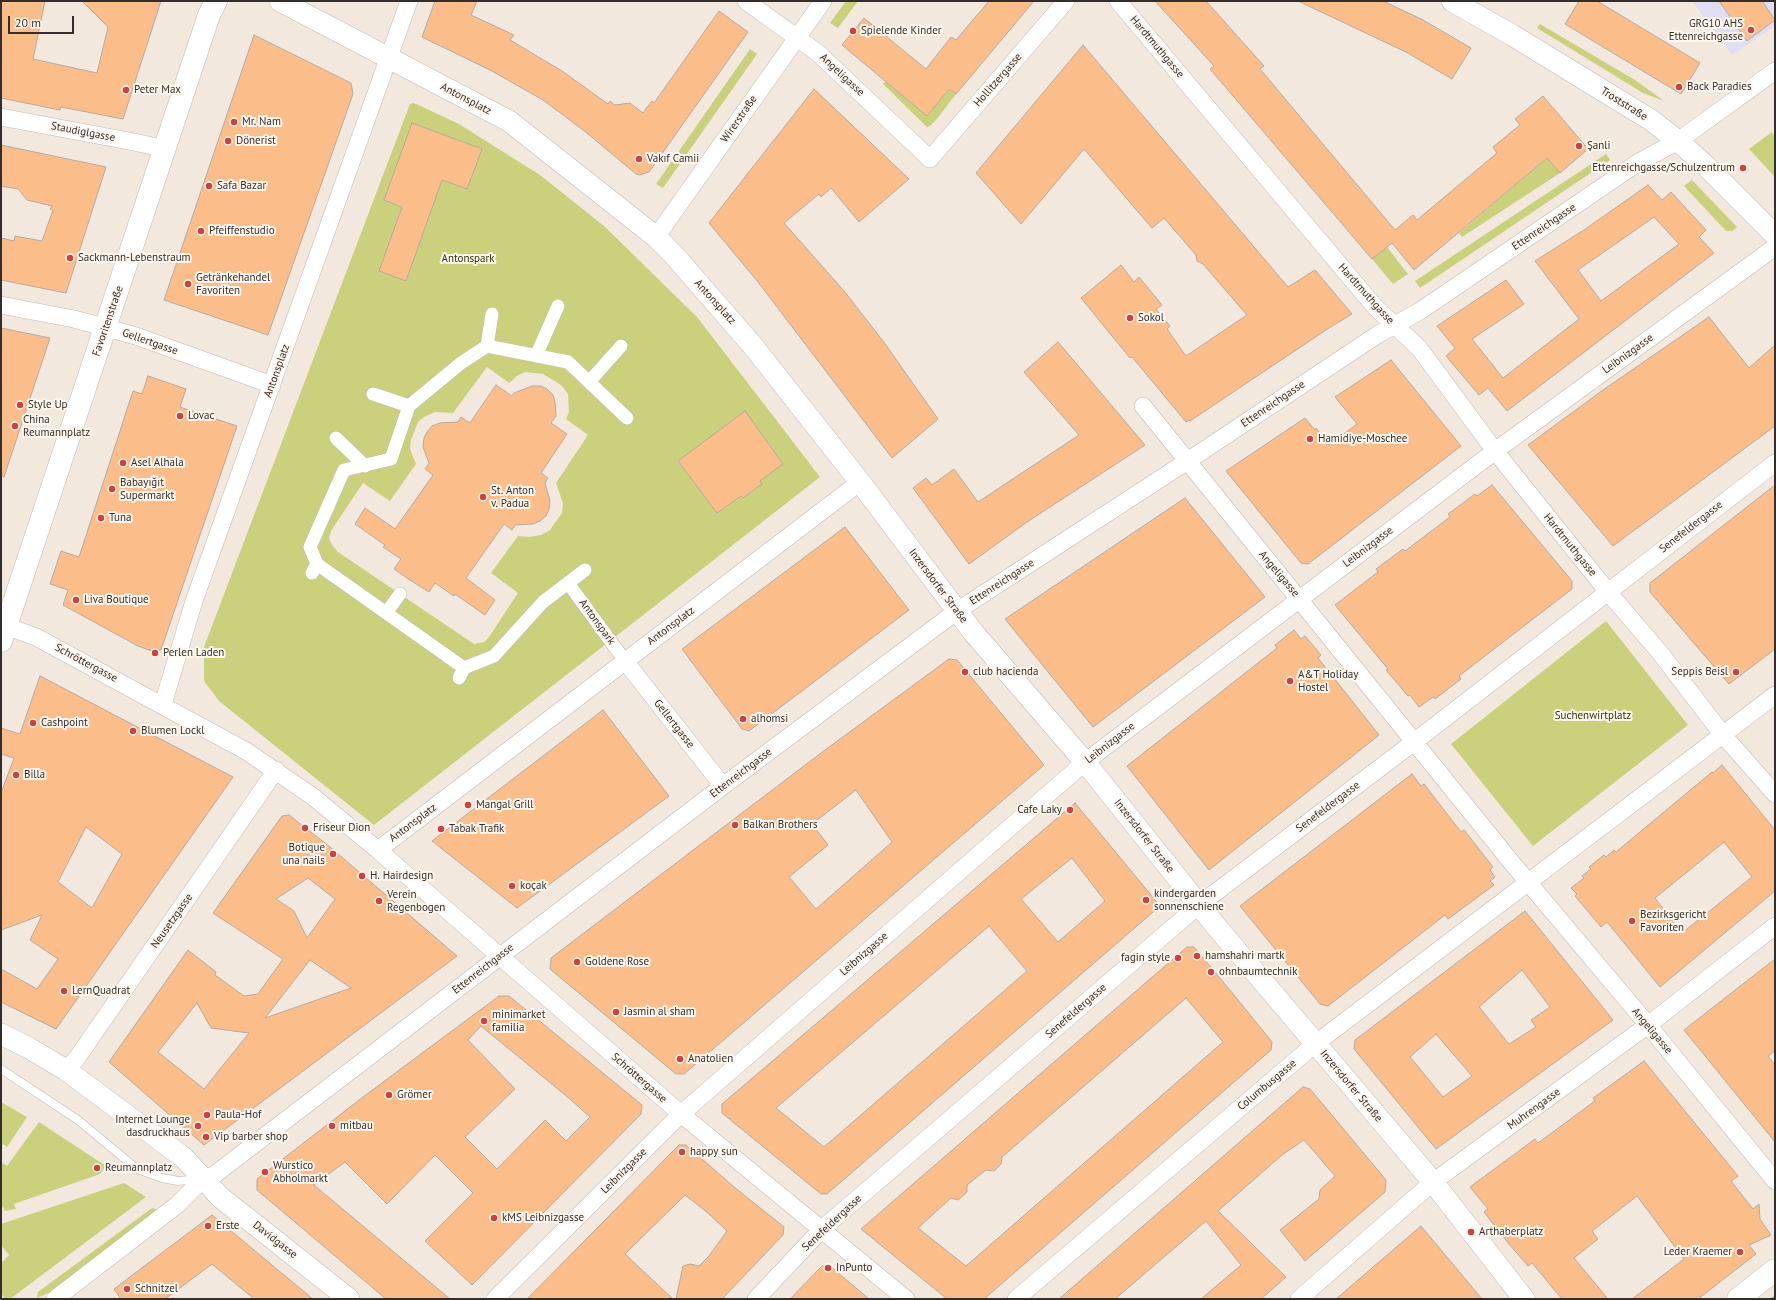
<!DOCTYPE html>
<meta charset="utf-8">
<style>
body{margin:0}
#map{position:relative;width:1776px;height:1300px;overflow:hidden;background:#f3e8de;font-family:"PT Sans",sans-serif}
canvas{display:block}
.frame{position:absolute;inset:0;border:2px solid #332e2b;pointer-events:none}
.scale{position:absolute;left:8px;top:16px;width:66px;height:18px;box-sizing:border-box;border:2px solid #332e2b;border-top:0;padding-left:5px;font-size:12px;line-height:14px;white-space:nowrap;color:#332e2b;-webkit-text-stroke:3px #fff6ee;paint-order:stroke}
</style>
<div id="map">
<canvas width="1776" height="1300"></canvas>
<div class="frame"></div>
<div class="scale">20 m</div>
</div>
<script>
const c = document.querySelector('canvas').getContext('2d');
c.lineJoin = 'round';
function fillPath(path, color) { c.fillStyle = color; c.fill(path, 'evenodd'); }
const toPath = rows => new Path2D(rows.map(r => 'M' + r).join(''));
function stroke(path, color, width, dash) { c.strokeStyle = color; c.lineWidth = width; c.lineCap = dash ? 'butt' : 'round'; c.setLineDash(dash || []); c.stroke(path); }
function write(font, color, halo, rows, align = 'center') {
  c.font = font + ' "PT Sans",sans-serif'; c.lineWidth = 4; c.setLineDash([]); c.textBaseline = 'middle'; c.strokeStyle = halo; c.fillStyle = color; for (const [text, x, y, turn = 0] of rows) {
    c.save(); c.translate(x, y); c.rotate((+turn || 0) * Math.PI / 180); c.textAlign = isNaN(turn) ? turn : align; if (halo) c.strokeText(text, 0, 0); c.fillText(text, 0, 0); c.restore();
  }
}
fillPath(toPath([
 [1692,1,1775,1,1775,26,1732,55]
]), '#e1ddf3');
fillPath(toPath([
 [846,1,858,1,838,28,830,23],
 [1540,24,1635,80,1664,101,1643,93,1537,28],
 [750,49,757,54,663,188,656,184],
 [886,81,927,115,949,89,956,94,936,120,930,126,927,127,883,84],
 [414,103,459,124,540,175,604,226,697,317,820,477,374,825,219,701,204,681,204,647,410,104],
 [487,367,509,383,517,376,525,372,543,374,555,381,562,386,568,394,569,412,566,419,588,435,556,483,563,503,562,513,557,520,550,530,541,535,529,537,518,536,491,573,518,593,489,637,484,642,474,644,338,552,332,545,329,538,331,531,363,483,390,501,416,464,410,449,411,440,418,422,424,417,435,412,453,413],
 [1772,132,1775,137,1775,175,1774,176,1749,149],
 [1606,154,1610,160,1420,288,1415,281],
 [1547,158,1560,173,1462,237,1459,233],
 [1692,180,1737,227,1732,231,1726,231,1684,186],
 [1387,247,1408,274,1393,284,1372,259],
 [1606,621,1688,725,1533,846,1451,744],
 [1,1102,27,1117,7,1147,3,1144,1,1147],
 [39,1122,106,1166,100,1174,14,1204,16,1209,5,1211,3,1207,1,1208,1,1167,3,1163,7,1166],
 [124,1183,146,1197,10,1299,5,1299,1,1293,1,1263,9,1255,1,1245,1,1224],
 [152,1208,158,1210,55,1290,37,1298,38,1292]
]), '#cbd07c');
const building = toPath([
 [1,1,45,1,33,59,97,73,108,27,82,1,161,1,123,119,61,107,60,110,1,98,1,1],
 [435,1,477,1,471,15,514,35,510,40,562,71,608,104,610,101,615,105,630,103,643,113,652,101,654,103,719,11,748,32,649,172,640,175,636,174,587,133,543,100,492,71,422,37,435,1],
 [989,1,1034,1,956,94,949,89,927,116,842,45,864,18,926,69,951,37,956,40,989,1],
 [1155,1,1206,1,1264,66,1260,69,1395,230,1413,215,1417,220,1497,153,1493,147,1520,125,1515,119,1543,96,1588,149,1560,173,1547,158,1414,270,1392,243,1372,259,1210,69,1214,66,1155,1],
 [1298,1,1383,1,1423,20,1471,48,1452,79,1406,52,1298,1],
 [1579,1,1597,1,1700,63,1681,94,1565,24,1579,1],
 [1719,1,1762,1,1775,20,1747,41,1719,1],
 [254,35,351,83,353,94,268,335,164,300,254,35],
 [1083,45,1288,287,1315,270,1352,314,1329,328,1190,421,1189,420,1186,422,1132,357,1130,358,1081,298,1121,265,1134,282,1139,277,1162,305,1156,309,1170,326,1167,329,1186,356,1247,315,1203,264,1197,261,1196,255,1164,218,1152,228,1084,149,1021,224,976,173,1083,45],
 [814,89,909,179,859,222,831,188,821,197,819,194,784,223,844,291,883,341,938,419,892,458,758,282,709,223,814,89],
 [412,123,482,149,467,189,442,180,406,281,379,271,402,207,384,200,412,123],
 [1,145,106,167,66,293,1,280,1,238,14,241,15,236,42,241,53,210,50,209,52,206,27,200,18,189,1,186,1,145],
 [1648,185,1662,200,1671,192,1706,230,1699,237,1714,253,1507,411,1488,388,1479,395,1446,356,1455,348,1437,326,1506,280,1524,304,1472,339,1503,378,1579,319,1535,261,1584,230,1648,185],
 [1654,217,1679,244,1601,301,1578,270,1654,217],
 [1709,317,1749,368,1775,345,1775,426,1613,546,1528,445,1603,390,1709,317],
 [1,328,50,338,4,477,1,476,1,328],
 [1058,342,1145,445,1027,522,969,564,913,488,926,478,932,485,954,469,978,502,1079,435,1024,372,1058,342],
 [1391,360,1461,446,1308,564,1301,563,1226,471,1305,418,1315,430,1316,428,1329,445,1357,424,1335,397,1391,360],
 [148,376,186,389,180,407,237,426,161,650,152,651,138,646,63,605,68,590,50,584,61,551,79,557,133,391,142,394,148,376],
 [496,385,512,396,514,393,532,386,541,386,547,389,553,395,555,402,556,416,551,423,567,434,541,473,548,478,545,483,550,501,549,509,546,516,540,521,533,524,515,525,512,530,504,524,466,578,495,600,485,615,455,594,454,596,435,583,429,592,410,580,394,569,401,559,383,547,385,545,355,524,365,508,395,529,433,475,425,469,429,463,423,447,424,438,427,432,432,426,440,423,458,422,461,417,470,423,496,385],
 [745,411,783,464,760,481,762,484,743,498,741,496,717,513,678,461,745,411],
 [1492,485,1572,581,1572,589,1459,676,1461,679,1435,699,1433,697,1419,707,1410,695,1408,696,1386,670,1388,669,1335,605,1378,572,1376,569,1403,549,1405,551,1450,517,1448,514,1475,494,1477,496,1492,485],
 [1775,485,1775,649,1729,684,1650,592,1650,583,1775,485],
 [1185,498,1265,597,1093,727,1005,619,1185,498],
 [845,527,909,610,749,731,742,729,682,649,845,527],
 [1294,630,1301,639,1305,636,1321,655,1318,658,1379,735,1209,870,1127,766,1277,648,1275,645,1294,630],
 [949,659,957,660,1044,765,684,1074,676,1074,550,969,551,958,821,753,949,659],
 [856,790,892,842,816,909,789,877,828,845,812,824,856,790],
 [40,676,233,777,56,1029,1,1002,1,969,37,989,58,959,30,940,42,915,1,930,1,793,14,758,1,754,1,728,20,734,40,676],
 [86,827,122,854,92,908,58,882,86,827],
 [603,710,669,796,517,908,432,841,603,710],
 [1722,765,1775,830,1775,891,1660,987,1607,922,1601,927,1575,896,1577,894,1571,888,1584,878,1582,876,1591,869,1589,867,1604,855,1606,857,1614,850,1616,852,1712,772,1713,773,1722,765],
 [1724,842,1752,877,1682,933,1655,898,1724,842],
 [1412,774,1421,786,1424,784,1461,832,1464,830,1493,867,1490,870,1495,877,1490,881,1494,885,1448,919,1445,915,1328,1006,1320,1004,1240,906,1412,774],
 [1075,803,1160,906,827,1194,821,1194,722,1113,722,1104,1075,803],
 [1072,858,1105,901,1058,942,1021,899,1072,858],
 [989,926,1027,971,824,1147,776,1108,989,926],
 [289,815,330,847,457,956,204,1145,109,1062,188,950,216,972,215,975,244,996,258,994,283,959,213,913,282,816,289,815],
 [308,878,335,899,307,938,294,911,276,899,308,878],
 [310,960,351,988,265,1018,310,960],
 [197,1003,211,1028,249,1033,204,1089,158,1052,197,1003],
 [1525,911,1613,1020,1436,1149,1354,1049,1355,1040,1525,911],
 [1522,970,1550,1007,1531,1020,1536,1027,1509,1044,1479,1007,1522,970],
 [1436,1034,1472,1076,1443,1097,1410,1057,1436,1034],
 [1187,947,1194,947,1234,995,1272,1042,1271,1050,984,1299,947,1299,861,1229,1187,947],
 [1186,998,1223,1042,966,1266,918,1228,951,1198,958,1200,967,1192,967,1185,986,1170,994,1171,1001,1164,1002,1157,1186,998],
 [1775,959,1775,1051,1768,1056,1775,1065,1775,1142,1684,1030,1775,959],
 [499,996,509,996,642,1105,641,1114,472,1285,425,1241,473,1193,435,1155,387,1204,345,1162,314,1185,450,1299,386,1299,257,1190,257,1179,363,1097,499,996],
 [481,1026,570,1099,590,1117,566,1141,545,1120,497,1169,465,1137,515,1089,468,1040,481,1026],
 [1644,1061,1738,1176,1731,1181,1753,1209,1759,1204,1760,1219,1771,1235,1749,1245,1756,1254,1698,1299,1632,1299,1684,1259,1637,1196,1592,1231,1598,1239,1574,1258,1608,1299,1562,1299,1532,1263,1528,1266,1509,1244,1484,1212,1488,1209,1470,1187,1535,1139,1538,1143,1595,1101,1593,1098,1644,1061],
 [1303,1087,1310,1089,1386,1180,1385,1192,1305,1261,1280,1230,1319,1199,1320,1190,1335,1176,1304,1140,1282,1155,1218,1211,1286,1277,1261,1299,1201,1299,1241,1265,1206,1221,1115,1299,1059,1299,1303,1087],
 [679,1145,686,1145,734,1187,784,1227,783,1235,722,1299,676,1299,683,1266,690,1264,699,1266,709,1256,727,1231,708,1213,685,1195,625,1254,673,1299,527,1299,679,1145],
 [212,1215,290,1280,313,1299,254,1299,212,1264,165,1299,121,1299,114,1289,212,1215],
 [1421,1226,1482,1299,1336,1299,1372,1268,1421,1226],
 [822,1266,831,1267,869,1299,790,1299,822,1266]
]);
fillPath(building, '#fbbe8a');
stroke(building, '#b5aaa2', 1);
const service = toPath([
 [1,1069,78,1120,137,1169,162,1178,178,1181,200,1179]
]);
const pedestrian = toPath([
 [487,346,492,314],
 [536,356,558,306],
 [589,382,621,346],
 [373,394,409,406],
 [336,438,365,466],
 [317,564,310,547,344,470,391,459,409,406,461,363,487,346,568,362,627,418],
 [312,573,317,564,464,668,459,678],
 [568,583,625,661],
 [386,613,400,594],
 [464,668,494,656,543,602,585,570]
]);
const minor = toPath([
 [746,1,818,53,930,159,1066,1],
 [1118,1,1375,307,1419,348,1495,451,1608,592,1661,654,1723,735,1775,794],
 [1,117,134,142,166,149],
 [656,237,823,1],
 [1,305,74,319,136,336,272,385],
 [1143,406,1512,863,1648,1025,1775,1181],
 [6,626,36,637,246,751,312,796,378,850,681,1114,906,1299],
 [625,661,723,786],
 [163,704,194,601,409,1],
 [378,850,860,482],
 [66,1070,77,1058,276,770],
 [55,1299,177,1205,203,1179,214,1175,723,786,957,611,1186,462,1377,335,1420,311,1639,162,1678,141,1775,71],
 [495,1299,681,1114,1085,762,1495,451,1775,247],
 [756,1299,822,1229,1199,905,1414,742,1775,463],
 [1016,1299,1315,1044,1775,695],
 [1299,1299,1433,1182,1648,1025,1775,926]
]);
const tertiary = toPath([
 [280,1,509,121,656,237,673,254,753,346,860,482,973,632,1085,762,1215,925,1433,1182,1524,1299],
 [1452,1,1512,35,1651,120,1678,141,1706,166,1775,235],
 [1,1034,29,1048,66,1070,144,1128,184,1158,220,1197,349,1299]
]);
const secondary = toPath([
 [1,641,209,15,216,1]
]);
const primary = toPath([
 [1738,1299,1775,1270]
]);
stroke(service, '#c2b7ae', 9);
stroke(pedestrian, '#c2b7ae', 14);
stroke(minor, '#c2b7ae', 18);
stroke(tertiary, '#c2b7ae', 22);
stroke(secondary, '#c2b7ae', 23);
stroke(primary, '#c2b7ae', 23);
stroke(service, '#fff', 8);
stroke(pedestrian, '#fff', 13);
stroke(minor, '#fff', 17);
stroke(tertiary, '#fff', 21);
stroke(secondary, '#fff', 22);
stroke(primary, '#fff', 22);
stroke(toPath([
 [1771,1299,1775,1296]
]), '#7d7670', 1);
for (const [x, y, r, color] of [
 [1751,30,4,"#d0413d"],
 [853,31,4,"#d0413d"],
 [1679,87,4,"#d0413d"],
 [126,90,4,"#d0413d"],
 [234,122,4,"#d0413d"],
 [228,141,4,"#d0413d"],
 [1579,146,4,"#d0413d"],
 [639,159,4,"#d0413d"],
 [1743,168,4,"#d0413d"],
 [209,186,4,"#d0413d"],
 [201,231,4,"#d0413d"],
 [70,258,4,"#d0413d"],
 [188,284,4,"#d0413d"],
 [1130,318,4,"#d0413d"],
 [20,405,4,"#d0413d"],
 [180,416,4,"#d0413d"],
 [15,426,4,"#d0413d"],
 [1310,439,4,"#d0413d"],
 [123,463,4,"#d0413d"],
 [112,489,4,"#d0413d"],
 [483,497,4,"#d0413d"],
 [101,518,4,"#d0413d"],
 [76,600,4,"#d0413d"],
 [155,653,4,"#d0413d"],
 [965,672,4,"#d0413d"],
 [1736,672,4,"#d0413d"],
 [1290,681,4,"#d0413d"],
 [743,719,4,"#d0413d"],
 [33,723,4,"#d0413d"],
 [133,731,4,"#d0413d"],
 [16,775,4,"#d0413d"],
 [468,805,4,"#d0413d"],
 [1070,810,4,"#d0413d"],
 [735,825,4,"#d0413d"],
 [305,828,4,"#d0413d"],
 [441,829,4,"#d0413d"],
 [333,854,4,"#d0413d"],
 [362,876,4,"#d0413d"],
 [512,886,4,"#d0413d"],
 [1146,900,4,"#d0413d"],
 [379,901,4,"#d0413d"],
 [1632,921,4,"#d0413d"],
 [1197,956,4,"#d0413d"],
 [1178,958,4,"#d0413d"],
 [577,962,4,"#d0413d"],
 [1211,972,4,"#d0413d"],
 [64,991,4,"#d0413d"],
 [616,1012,4,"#d0413d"],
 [484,1021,4,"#d0413d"],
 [680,1059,4,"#d0413d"],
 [389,1095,4,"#d0413d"],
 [207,1115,4,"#d0413d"],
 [198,1126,4,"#d0413d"],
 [332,1126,4,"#d0413d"],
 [206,1137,4,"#d0413d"],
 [682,1152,4,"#d0413d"],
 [97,1168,4,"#d0413d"],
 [265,1172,4,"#d0413d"],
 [494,1218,4,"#d0413d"],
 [208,1226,4,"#d0413d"],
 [1471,1232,4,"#d0413d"],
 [1740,1252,4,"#d0413d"],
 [828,1268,4,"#d0413d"],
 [127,1289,4,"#d0413d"]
]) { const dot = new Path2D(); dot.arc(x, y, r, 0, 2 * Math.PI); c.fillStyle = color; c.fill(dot); stroke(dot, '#fff6ee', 1.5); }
write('11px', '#332e2b', '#fff6ee', [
 ["GRG10 AHS",1743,24,"right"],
 ["Ettenreichgasse",1743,37,"right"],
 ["Spielende Kinder",861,31],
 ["Back Paradies",1687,87],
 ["Peter Max",134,90],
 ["Mr. Nam",242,122],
 ["Dönerist",236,141],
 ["Şanli",1587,146],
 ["Vakıf Camii",647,159],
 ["Ettenreichgasse/Schulzentrum",1735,168,"right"],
 ["Safa Bazar",217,186],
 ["Pfeiffenstudio",209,231],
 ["Sackmann-Lebenstraum",78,258],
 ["Getränkehandel",196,278],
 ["Favoriten",196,291],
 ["Sokol",1138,318],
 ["Style Up",28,405],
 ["Lovac",188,416],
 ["China",23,420],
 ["Reumannplatz",23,433],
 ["Hamidiye-Moschee",1318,439],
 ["Asel Alhala",131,463],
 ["Babayığıt",120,483],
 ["Supermarkt",120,496],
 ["St. Anton",491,491],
 ["v. Padua",491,504],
 ["Tuna",109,518],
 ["Liva Boutique",84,600],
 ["Perlen Laden",163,653],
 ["club hacienda",973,672],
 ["Seppis Beisl",1728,672,"right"],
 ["A&T Holiday",1298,675],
 ["Hostel",1298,688],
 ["alhomsi",751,719],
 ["Cashpoint",41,723],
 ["Blumen Lockl",141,731],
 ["Billa",24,775],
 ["Mangal Grill",476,805],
 ["Cafe Laky",1062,810,"right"],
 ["Balkan Brothers",743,825],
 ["Friseur Dion",313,828],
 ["Tabak Trafik",449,829],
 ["Botique",325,848,"right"],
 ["una nails",325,861,"right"],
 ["H. Hairdesign",370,876],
 ["koçak",520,886],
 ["kindergarden",1154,894],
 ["sonnenschiene",1154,907],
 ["Verein",387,895],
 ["Regenbogen",387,908],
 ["Bezirksgericht",1640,915],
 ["Favoriten",1640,928],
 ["hamshahri martk",1205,956],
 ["fagin style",1170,958,"right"],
 ["Goldene Rose",585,962],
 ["ohnbaumtechnik",1219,972],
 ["LernQuadrat",72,991],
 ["Jasmin al sham",624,1012],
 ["minimarket",492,1015],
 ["familia",492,1028],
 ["Anatolien",688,1059],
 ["Grömer",397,1095],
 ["Paula-Hof",215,1115],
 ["Internet Lounge",190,1120,"right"],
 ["dasdruckhaus",190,1133,"right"],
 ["mitbau",340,1126],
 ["Vip barber shop",214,1137],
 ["happy sun",690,1152],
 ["Wurstico",273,1166],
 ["Abholmarkt",273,1179],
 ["Reumannplatz",105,1168],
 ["kMS Leibnizgasse",502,1218],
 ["Erste",216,1226],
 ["Arthaberplatz",1479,1232],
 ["Leder Kraemer",1732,1252,"right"],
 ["InPunto",836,1268],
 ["Schnitzel",135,1289]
], 'left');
write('11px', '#332e2b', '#fff6ee', [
 ["Hardtmuthgasse",1157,47,50],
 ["Angeligasse",842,75,43],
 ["Hollitzergasse",998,80,-49],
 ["Antonsplatz",466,99,28],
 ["Troststraße",1624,104,32],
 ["Wirerstraße",739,119,-55],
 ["Staudiglgasse",83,132,11],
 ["Ettenreichgasse",1544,227,-34],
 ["Hardtmuthgasse",1366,294,48],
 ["Antonsplatz",715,302,48],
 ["Favoritenstraße",108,321,-71],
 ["Gellertgasse",150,342,19],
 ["Leibnizgasse",1628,354,-36],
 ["Antonsplatz",277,371,-70],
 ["Ettenreichgasse",1273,404,-34],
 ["Senefeldergasse",1691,527,-38],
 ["Hardtmuthgasse",1570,545,51],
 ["Leibnizgasse",1368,547,-37],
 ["Angeligasse",1279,574,50],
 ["Ettenreichgasse",1002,582,-33],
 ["Inzersdorfer Straße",938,586,53],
 ["Antonspark",597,622,54],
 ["Antonsplatz",671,626,-37],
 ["Schröttergasse",86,663,28],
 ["Gellertgasse",674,724,52],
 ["Leibnizgasse",1110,743,-38],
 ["Ettenreichgasse",741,773,-37],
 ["Senefeldergasse",1328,807,-37],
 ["Antonsplatz",413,823,-37],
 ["Inzersdorfer Straße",1144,836,52],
 ["Neusetzgasse",172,921,-55],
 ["Leibnizgasse",864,954,-41],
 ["Ettenreichgasse",483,969,-38],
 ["Senefeldergasse",1076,1011,-41],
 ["Angeligasse",1652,1031,50],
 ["Schröttergasse",639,1078,41],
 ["Columbusgasse",1267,1085,-40],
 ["Inzersdorfer Straße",1351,1086,50],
 ["Muhrengasse",1534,1109,-36],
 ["Leibnizgasse",624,1171,-45],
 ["Senefeldergasse",832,1223,-43],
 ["Davidgasse",275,1240,38]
]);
write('11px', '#323309', '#fff6ee', [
 ["Antonspark",468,259],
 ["Suchenwirtplatz",1593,716]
]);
</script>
